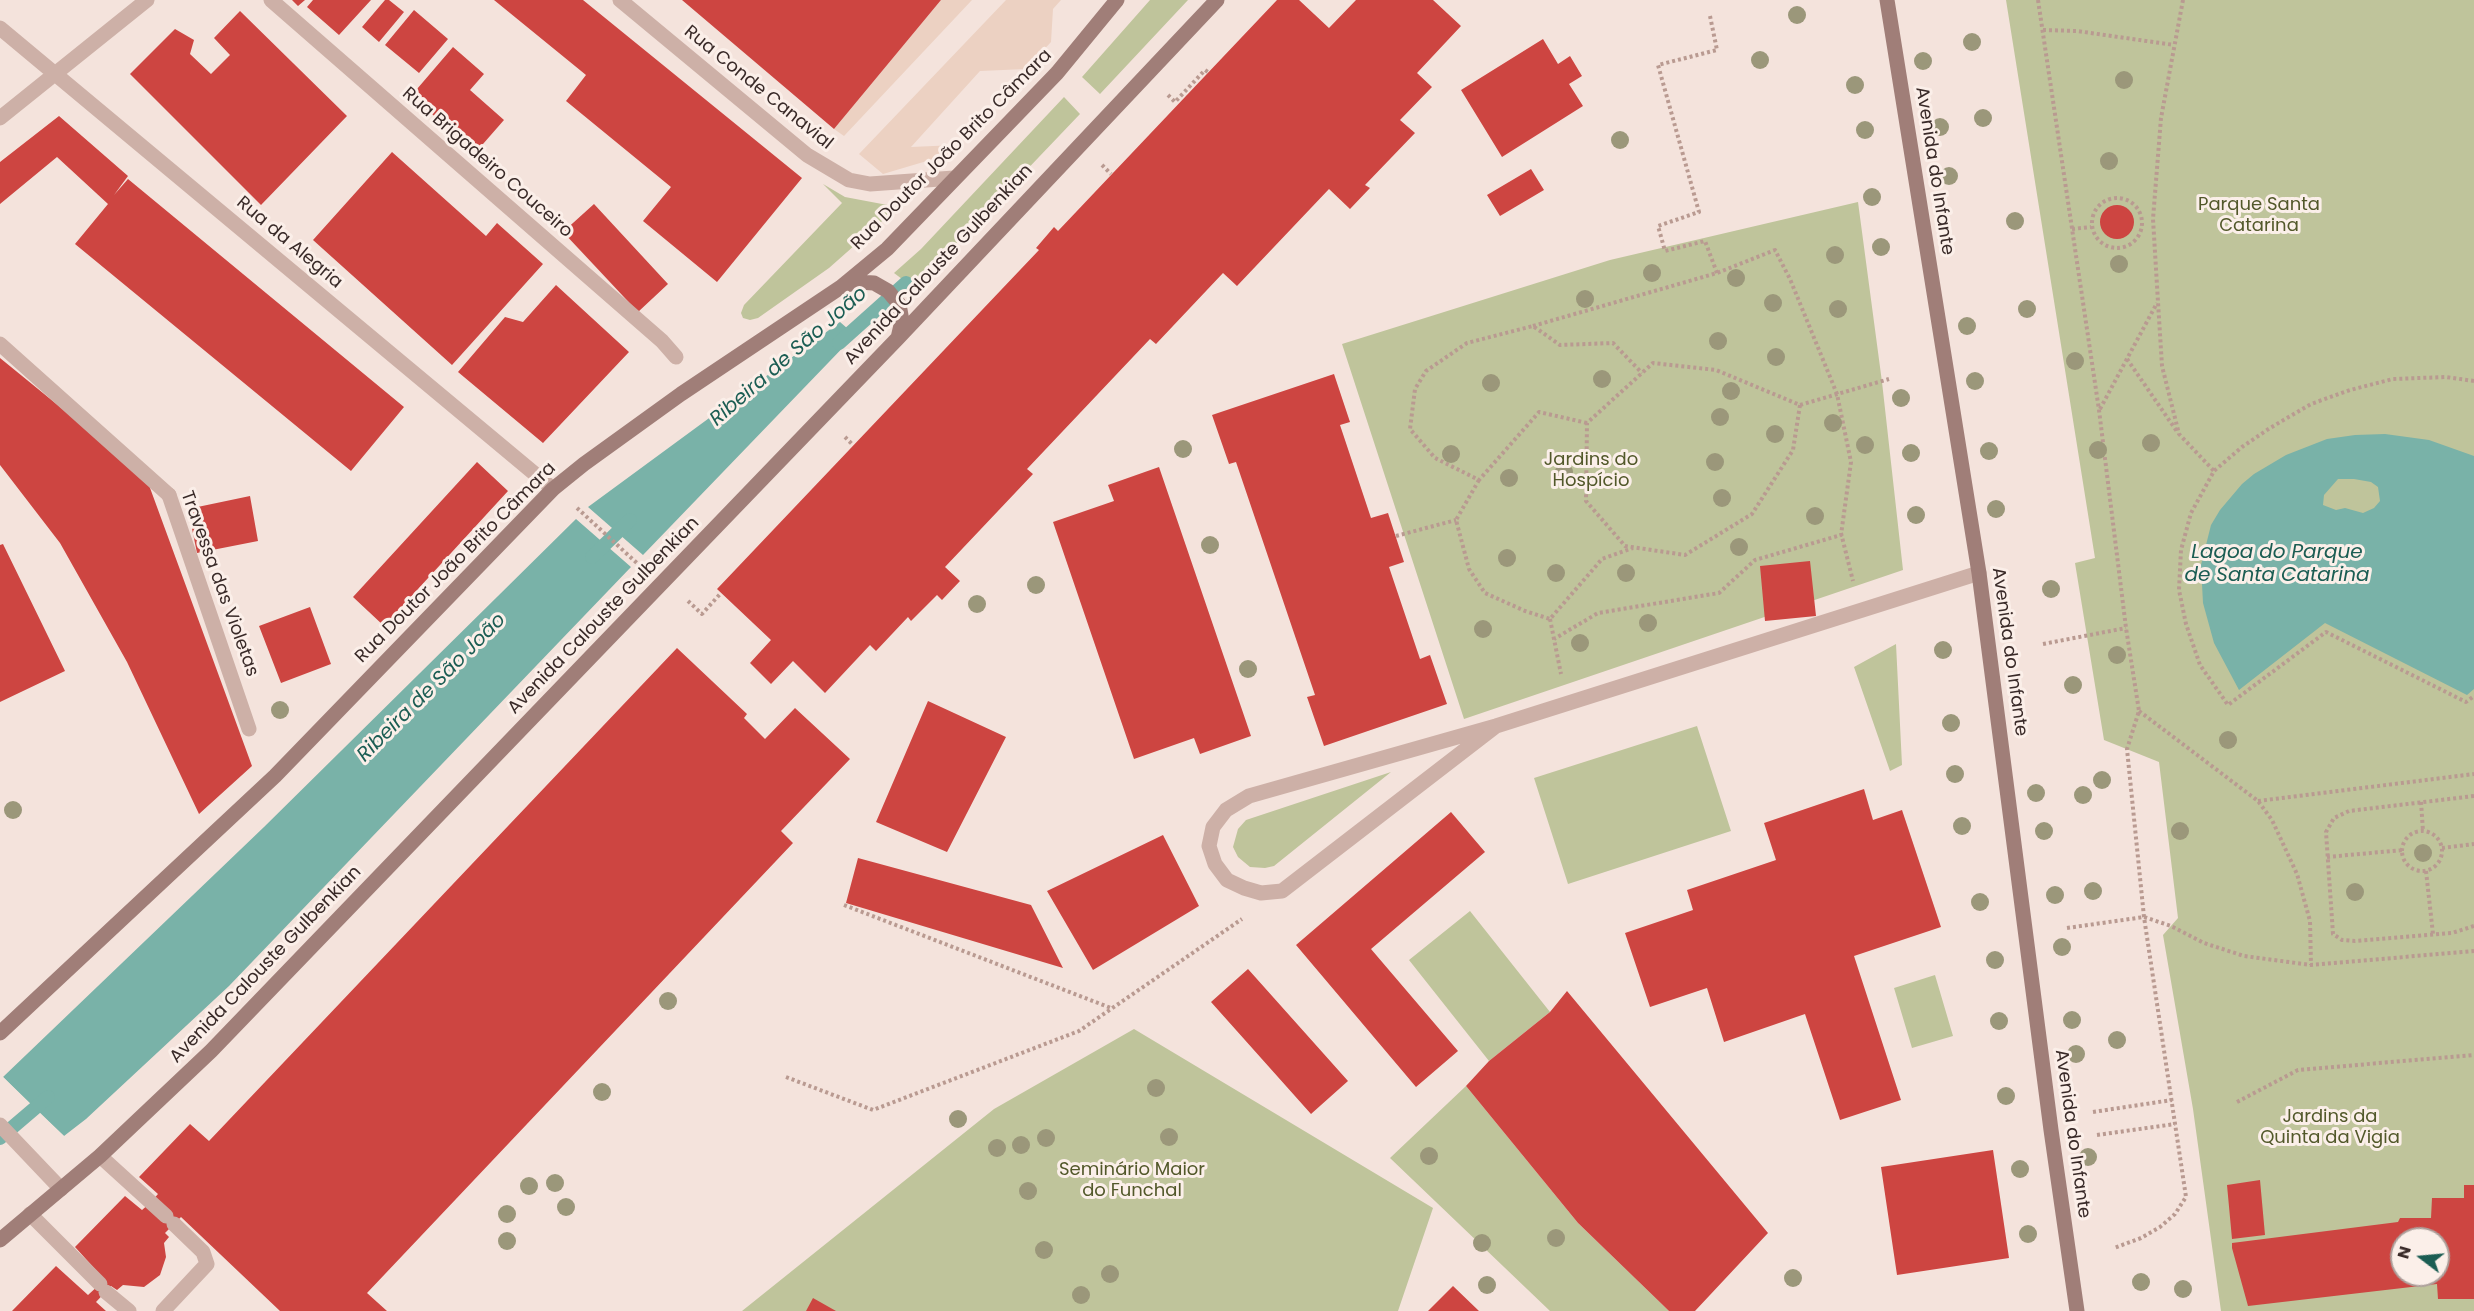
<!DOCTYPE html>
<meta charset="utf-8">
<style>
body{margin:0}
#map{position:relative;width:2474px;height:1311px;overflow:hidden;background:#f4e3dc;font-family:Poppins,sans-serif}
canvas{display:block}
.north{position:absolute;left:2390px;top:1227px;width:60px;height:60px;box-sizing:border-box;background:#fbefe9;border:2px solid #ada09c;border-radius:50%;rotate:286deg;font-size:16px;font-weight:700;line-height:24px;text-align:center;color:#392a28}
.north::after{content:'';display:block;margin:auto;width:21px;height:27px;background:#1b5d53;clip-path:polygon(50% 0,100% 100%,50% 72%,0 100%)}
</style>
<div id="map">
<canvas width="2474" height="1311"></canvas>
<div class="north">N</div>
</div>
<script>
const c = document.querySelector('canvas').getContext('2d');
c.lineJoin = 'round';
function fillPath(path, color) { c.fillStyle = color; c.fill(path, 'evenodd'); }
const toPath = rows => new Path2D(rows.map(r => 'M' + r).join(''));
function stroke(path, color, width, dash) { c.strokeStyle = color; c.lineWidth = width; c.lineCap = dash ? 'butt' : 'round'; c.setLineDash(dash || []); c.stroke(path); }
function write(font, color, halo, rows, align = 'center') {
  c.font = font + ' Poppins,sans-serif'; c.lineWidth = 6; c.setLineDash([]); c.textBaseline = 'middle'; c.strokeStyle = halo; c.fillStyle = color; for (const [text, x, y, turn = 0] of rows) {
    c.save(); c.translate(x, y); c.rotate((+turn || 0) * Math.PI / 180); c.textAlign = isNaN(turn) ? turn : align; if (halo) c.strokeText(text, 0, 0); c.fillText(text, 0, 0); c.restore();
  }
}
fillPath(toPath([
 [1150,0,1188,0,1100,94,1082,77],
 [2006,0,2474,0,2474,1311,2221,1311,2193,1109,2163,935,2178,918,2159,762,2104,740,2075,563,2095,558],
 [2402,1239,2438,1239,2438,1275,2402,1275],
 [1064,97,1080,114,914,288,894,273,921,249],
 [823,184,845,197,898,207,829,268,758,318,750,320,743,318,741,313,744,305,842,203],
 [1858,202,1882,382,1903,570,1464,719,1342,344,1610,260],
 [1896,644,1902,765,1890,771,1854,667],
 [1697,726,1731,831,1568,884,1534,778],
 [1391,772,1274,866,1265,868,1250,867,1238,857,1233,847,1238,829,1246,820],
 [1470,911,1550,1012,1489,1061,1409,960],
 [1935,975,1953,1036,1912,1048,1894,988],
 [1134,1029,1433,1208,1398,1311,742,1311,994,1109],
 [1466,1086,1578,1223,1669,1311,1550,1311,1390,1158]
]), '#bfc49b');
fillPath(toPath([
 [941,0,972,0,844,136,834,129],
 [1006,0,1061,0,1053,9,1051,42,1026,69,980,71,911,147,956,145,947,155,883,174,859,154]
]), '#ecd1c2');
fillPath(toPath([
 [840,322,855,335,643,555,588,507],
 [2385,434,2429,440,2474,456,2474,689,2467,695,2325,623,2239,690,2214,643,2203,603,2201,565,2211,525,2220,510,2242,484,2254,474,2286,455,2327,439,2355,435],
 [2338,479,2354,479,2371,482,2378,487,2380,501,2374,508,2363,513,2345,508,2336,510,2323,505,2324,495],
 [576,519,631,567,229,986,86,1119,64,1136,3,1077,264,827]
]), '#79b2a8');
fillPath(toPath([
 [3,1077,35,1109,64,1136,62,1138,0,1079]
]), '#f4e3dc');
stroke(toPath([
 [839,343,906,283],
 [592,557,630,520],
 [0,1138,48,1097]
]), '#79b2a8', 14);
fillPath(toPath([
 [292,0,305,0,298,6],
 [313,0,371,0,339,35,307,7],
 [385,0,389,0,404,12,379,42,362,27],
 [494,0,583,0,802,178,717,282,643,221,671,187,566,101,586,75],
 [682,0,941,0,834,129],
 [1277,0,1299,0,1329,28,1356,0,1433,0,1461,26,1417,73,1432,87,1400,120,1415,133,1365,185,1370,188,1350,209,1329,189,1237,286,1223,273,1156,344,1150,339,1027,469,1033,474,945,567,960,581,942,600,937,595,911,621,908,617,876,651,870,645,825,693,793,661,771,684,750,663,771,640,717,589,1039,250,1036,248,1054,227,1058,231],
 [414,10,448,39,419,73,385,45],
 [240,11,347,116,261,205,130,74,175,29,194,40,190,54,211,74,230,55,214,38],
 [1543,39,1558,64,1570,56,1582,76,1569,84,1583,106,1502,157,1461,90],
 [453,47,484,74,470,90,504,120,476,152,411,96],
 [59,116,128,176,114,195,128,179,404,407,351,471,75,244,108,204,57,157,0,204,0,162],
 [392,152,486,236,497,223,543,264,452,365,313,240],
 [1531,169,1544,190,1500,216,1487,195],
 [594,204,668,284,638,312,563,232],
 '2100 222a17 17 0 1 1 34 0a17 17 0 1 1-34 0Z',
 [556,285,629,352,543,443,458,372,505,317,523,322],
 [0,358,146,477,252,766,199,814,127,662,60,543,0,465],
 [1334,374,1350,422,1340,425,1371,518,1388,513,1404,562,1389,567,1420,659,1430,655,1447,704,1324,746,1307,697,1315,695,1236,462,1229,464,1212,415],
 [477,462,508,491,384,626,353,597],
 [1159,467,1251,736,1200,754,1194,738,1134,759,1053,522,1114,501,1108,485],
 [250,496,258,541,197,553,188,509],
 [3,544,65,671,0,702,0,545],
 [1810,561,1816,616,1765,621,1760,566],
 [310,607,331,664,281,683,259,626],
 [677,648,747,714,744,718,765,739,795,708,850,759,781,831,793,843,367,1293,387,1311,280,1311,181,1217,165,1233,169,1237,164,1243,166,1257,160,1275,144,1287,123,1285,117,1290,111,1286,96,1302,106,1311,12,1311,56,1266,88,1295,100,1284,104,1279,75,1247,125,1196,142,1210,150,1203,158,1194,139,1177,190,1124,209,1141],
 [928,701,1006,737,947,852,876,822],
 [1864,789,1873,820,1902,810,1941,927,1854,956,1901,1100,1840,1120,1805,1014,1724,1042,1707,988,1650,1007,1625,933,1693,910,1687,890,1776,860,1764,823],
 [1451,812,1485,852,1371,949,1458,1051,1416,1087,1296,945],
 [1163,835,1199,906,1093,970,1047,891],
 [858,858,1031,905,1063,968,846,903],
 [1248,969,1348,1081,1311,1114,1211,1002],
 [1567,991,1768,1233,1695,1311,1669,1311,1578,1223,1466,1086,1489,1061,1550,1012],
 [1993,1150,2009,1258,1897,1275,1881,1167],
 [2260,1180,2265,1235,2232,1239,2227,1185],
 [2464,1185,2474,1185,2474,1299,2438,1299,2437,1284,2248,1306,2232,1248,2232,1243,2398,1222,2400,1218,2431,1218,2432,1198,2464,1198],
 [2402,1239,2438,1239,2438,1275,2402,1275],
 [1453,1286,1479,1311,1428,1311],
 [813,1298,836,1311,806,1311]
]), '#cd4541');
stroke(toPath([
 [2038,0,2099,410,2126,628,2139,711,2127,749,2144,917,2186,1197,2175,1214,2160,1227,2141,1238,2114,1248],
 [2183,0,2161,118,2153,219,2158,302,2162,366,2179,434,2214,471],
 [1710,16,1717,50,1658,65,1699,212,1658,226,1665,251,1705,241,1717,273],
 [2043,30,2077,31,2174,45],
 [1168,95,1175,102,1205,70,1208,72],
 [1102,165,1111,174],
 '2092 223a25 25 0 1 1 50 0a25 25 0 1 1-50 0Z',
 [2072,229,2091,227],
 [1533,326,1717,273,1775,250,1790,279,1837,394,1851,462,1841,535,1755,560,1719,593,1598,613,1554,639],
 [2127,359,2178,433],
 [2474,381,2446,377,2393,379,2350,390,2311,404,2270,428,2242,447,2214,471,2191,513,2181,550,2179,590,2186,624,2200,665,2228,705,2326,632,2466,702,2474,696],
 [1800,405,1793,450,1752,514,1685,555,1625,546,1586,501,1587,423,1653,363,1716,370,1800,405,1889,379],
 [2100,409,2157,303],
 [1587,423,1539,412,1479,480,1435,458,1410,429,1415,389,1426,371,1467,343,1533,326,1560,345,1613,343,1642,373],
 [845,437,853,445],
 [1479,480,1456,520,1469,569,1485,593,1525,611,1550,619,1602,559,1633,548],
 [577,508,639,565],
 [1841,533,1853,581],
 [1396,536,1456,520],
 [688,601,702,614,721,593],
 [1550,619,1561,674],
 [2043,644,2126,628],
 [2139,711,2258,801,2272,820,2297,874,2310,921,2311,965],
 [2474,796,2349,811,2334,818,2326,832,2333,934,2342,940,2355,941,2452,933,2474,926],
 [2258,801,2474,774],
 [2421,802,2423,831],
 '2402 851a20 20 0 1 1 40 0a20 20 0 1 1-40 0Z',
 [2442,848,2474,844],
 [2327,857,2403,850],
 [2426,871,2433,934],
 [844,905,1111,1008],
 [2067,928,2144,917,2171,926,2204,943,2244,956,2311,965,2474,951],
 [786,1077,873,1110,1079,1031,1242,919],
 [2237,1102,2298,1070,2474,1055],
 [2093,1112,2172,1100],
 [2097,1135,2175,1124]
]), '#b99a91', 4, [3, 3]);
stroke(toPath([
 [0,344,169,495],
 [1496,726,1282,891,1261,893,1244,888,1227,880,1215,864,1209,846,1213,827,1226,810,1249,796,1496,726,1979,573],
 [0,1125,61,1189],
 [100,1156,166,1216],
 [30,1214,100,1284],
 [106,1292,129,1311],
 [163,1311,207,1264,203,1252,174,1224]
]), '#cdb0a7', 15);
stroke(toPath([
 [271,0,662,341,676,357],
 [620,0,807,155,849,180,870,184,954,178],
 [0,28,553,489],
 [0,118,147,0],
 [169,495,249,729]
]), '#cdb0a7', 15);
stroke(toPath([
 [1887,0,1979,573,2051,1130,2077,1311],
 [843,286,858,282,874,283,888,291,899,304,902,321,898,338],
 [0,1033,275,776,553,489,584,464,681,394,841,287,887,249,1057,73,1117,0],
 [0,1240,100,1156,211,1051,898,338,1217,0]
]), '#a07e78', 15);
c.fillStyle = '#9b977a';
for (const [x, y] of [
 [1797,15],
 [1972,42],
 [1760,60],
 [1923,61],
 [2124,80],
 [1855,85],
 [1983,118],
 [1940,127],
 [1865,130],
 [1620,140],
 [2109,161],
 [1949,176],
 [1872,197],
 [2015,221],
 [1881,247],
 [1835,255],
 [2119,264],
 [1652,273],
 [1736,278],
 [1585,299],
 [1773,303],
 [1838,309],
 [2027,309],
 [1967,326],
 [1718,341],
 [1776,357],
 [2075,361],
 [1602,379],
 [1975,381],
 [1491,383],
 [1731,391],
 [1901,398],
 [1720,417],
 [1833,423],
 [1775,434],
 [2151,443],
 [1865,445],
 [1183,449],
 [2098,450],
 [1989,451],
 [1911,453],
 [1451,454],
 [1715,462],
 [1564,472],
 [1509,478],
 [1722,498],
 [1996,509],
 [1916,515],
 [1815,516],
 [1210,545],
 [1739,547],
 [1507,558],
 [1556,573],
 [1626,573],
 [1036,585],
 [2051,589],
 [977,604],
 [1648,623],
 [1483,629],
 [1580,643],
 [1943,650],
 [2117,655],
 [1248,669],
 [2073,685],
 [280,710],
 [1951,723],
 [2228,740],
 [1955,774],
 [2102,780],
 [2036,793],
 [2083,795],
 [13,810],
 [1962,826],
 [2044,831],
 [2180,831],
 [2423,853],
 [2093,891],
 [2355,892],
 [2055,895],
 [1980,902],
 [2062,947],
 [1995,960],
 [668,1001],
 [2072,1020],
 [1999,1021],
 [2117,1040],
 [2076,1054],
 [1156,1088],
 [602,1092],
 [2006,1096],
 [958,1119],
 [1169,1137],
 [1046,1138],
 [1021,1145],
 [997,1148],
 [1429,1156],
 [2088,1157],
 [2020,1169],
 [555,1183],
 [529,1186],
 [1028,1191],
 [566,1207],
 [507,1214],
 [2028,1234],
 [1556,1238],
 [507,1241],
 [1482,1243],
 [1044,1250],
 [1110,1274],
 [1793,1278],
 [2141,1282],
 [1487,1285],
 [2183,1289],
 [1081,1295]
]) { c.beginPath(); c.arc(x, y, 9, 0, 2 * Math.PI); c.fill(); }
write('18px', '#392a28', '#fbefe9', [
 ["Rua Conde Canavial",758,88,39],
 ["Rua Doutor João Brito Câmara",952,150,-45],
 ["Rua Brigadeiro Couceiro",487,163,41],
 ["Avenida do Infante",1934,171,81],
 ["Rua da Alegria",289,243,40],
 ["Avenida Calouste Gulbenkian",939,265,-47],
 ["Rua Doutor João Brito Câmara",456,563,-45],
 ["Travessa das Violetas",219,584,70],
 ["Avenida Calouste Gulbenkian",604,616,-46],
 ["Avenida do Infante",2009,652,82],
 ["Avenida Calouste Gulbenkian",266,965,-46],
 ["Avenida do Infante",2072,1134,82]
]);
write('18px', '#52582a', '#fbefe9', [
 ["Parque Santa",2259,205],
 ["Catarina",2259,226],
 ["Jardins do",1591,460],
 ["Hospício",1591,481],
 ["Jardins da",2330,1117],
 ["Quinta da Vigia",2330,1138],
 ["Seminário Maior",1132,1170],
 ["do Funchal",1132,1191]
]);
write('italic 20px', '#1b5d53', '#fbefe9', [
 ["Ribeira de São João",789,357,-41],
 ["Lagoa do Parque",2277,553],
 ["de Santa Catarina",2277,576],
 ["Ribeira de São João",432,688,-45]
]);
</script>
